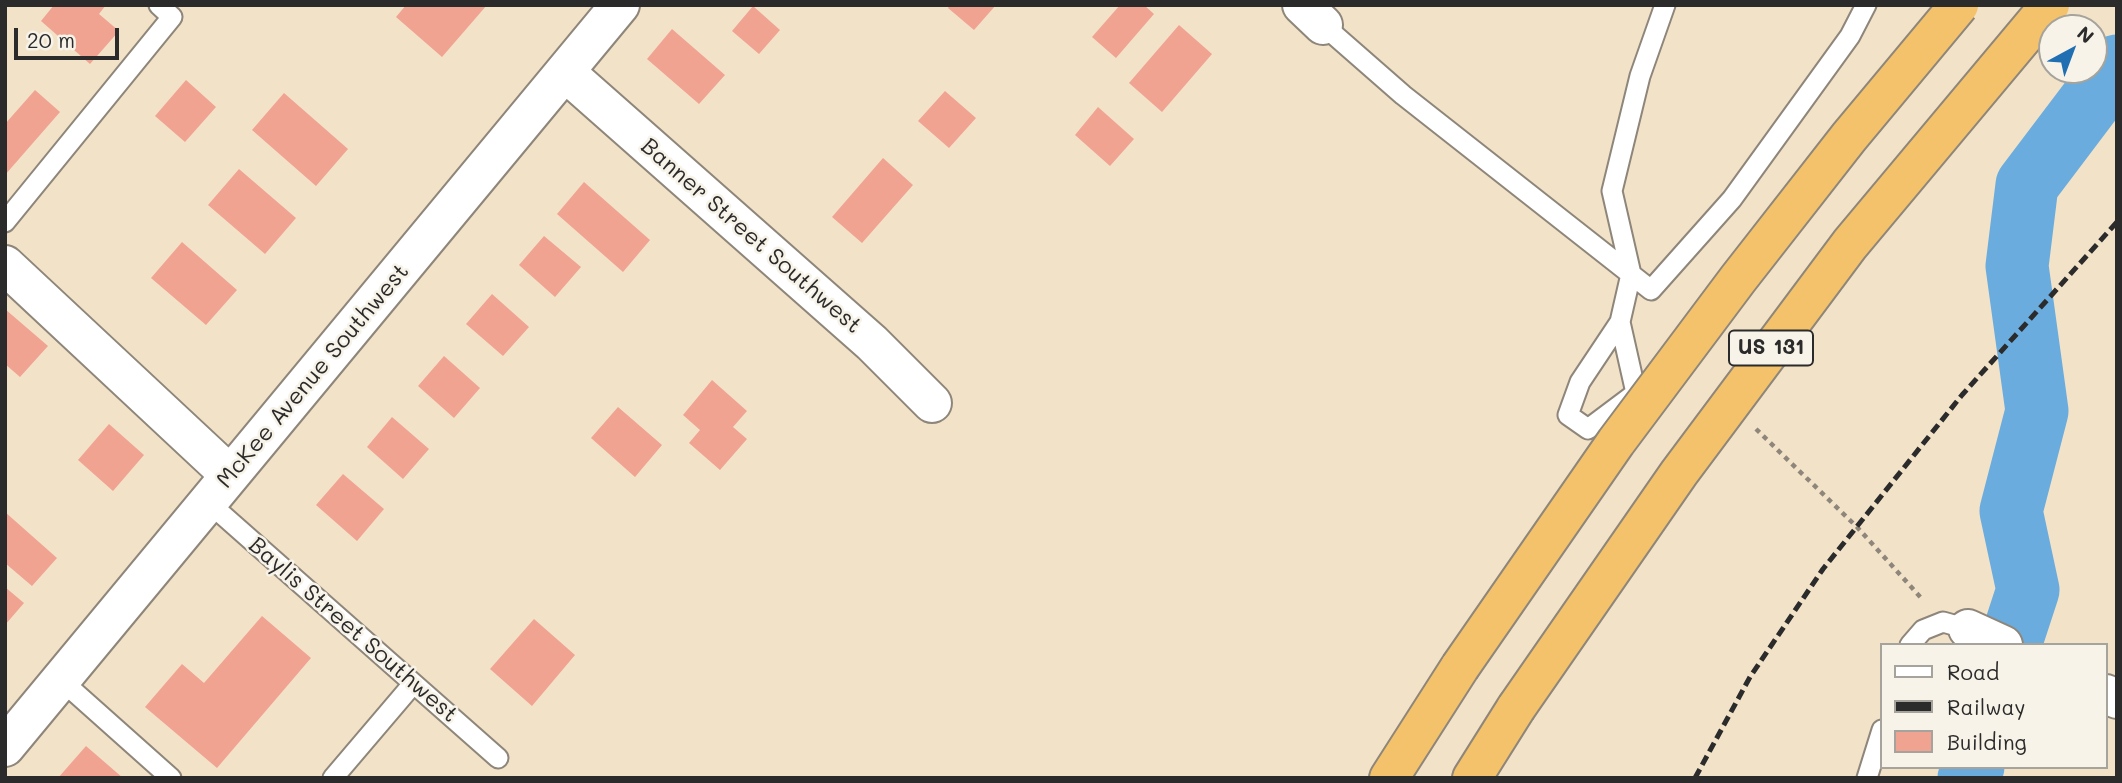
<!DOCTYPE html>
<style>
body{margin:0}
#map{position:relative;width:2122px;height:783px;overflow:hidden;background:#f2e2c8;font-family:Mali,sans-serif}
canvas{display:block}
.frame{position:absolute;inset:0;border:7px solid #2b2b2b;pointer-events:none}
.legend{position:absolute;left:1880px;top:643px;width:228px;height:126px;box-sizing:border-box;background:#f7f3e8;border:2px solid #a5a39c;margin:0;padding:9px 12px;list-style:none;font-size:21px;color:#2b2b2b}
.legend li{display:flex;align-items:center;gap:14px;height:35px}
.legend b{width:35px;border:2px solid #a5a39c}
.north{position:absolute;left:2038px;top:14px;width:70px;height:70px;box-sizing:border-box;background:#f7f3e8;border:2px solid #a5a39c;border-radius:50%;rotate:41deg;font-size:19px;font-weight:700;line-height:28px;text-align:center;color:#2b2b2b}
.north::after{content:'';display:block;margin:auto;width:24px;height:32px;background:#1f6fb2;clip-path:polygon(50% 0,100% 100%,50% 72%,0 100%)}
.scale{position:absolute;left:14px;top:28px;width:105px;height:32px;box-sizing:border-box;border:4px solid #2b2b2b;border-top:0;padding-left:9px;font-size:21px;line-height:24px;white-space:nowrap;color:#2b2b2b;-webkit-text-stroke:5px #f7f3e8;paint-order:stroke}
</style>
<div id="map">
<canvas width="2122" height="783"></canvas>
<div class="frame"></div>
<ul class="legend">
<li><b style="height:9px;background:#fff"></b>Road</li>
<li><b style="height:9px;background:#2b2b2b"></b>Railway</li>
<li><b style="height:19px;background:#f1a392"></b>Building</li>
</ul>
<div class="north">N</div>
<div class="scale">20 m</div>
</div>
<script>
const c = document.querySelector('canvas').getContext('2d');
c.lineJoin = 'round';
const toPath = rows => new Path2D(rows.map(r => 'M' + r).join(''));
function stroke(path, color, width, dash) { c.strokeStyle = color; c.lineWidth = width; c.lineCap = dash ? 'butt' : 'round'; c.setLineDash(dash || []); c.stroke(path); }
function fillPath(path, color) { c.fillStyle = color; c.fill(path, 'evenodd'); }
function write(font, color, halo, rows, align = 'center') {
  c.font = font + ' Mali,sans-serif'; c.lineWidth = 5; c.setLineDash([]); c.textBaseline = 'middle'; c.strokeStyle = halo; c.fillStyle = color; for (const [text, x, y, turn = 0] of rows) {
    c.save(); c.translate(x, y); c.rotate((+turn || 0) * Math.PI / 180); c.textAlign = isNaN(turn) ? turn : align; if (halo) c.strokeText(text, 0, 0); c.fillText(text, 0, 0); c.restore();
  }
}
stroke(toPath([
 [2010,645,2028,590,2011,511,2037,411,2017,266,2027,185,2117,66],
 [1969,778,1973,767]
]), '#6aacde', 63);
fillPath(toPath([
 [54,5,106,5,99,14,119,31,90,64,41,21],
 [406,5,487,5,442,57,396,17],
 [950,5,996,5,974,30,948,8],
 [1120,5,1144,5,1154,14,1116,58,1092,37],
 [753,6,780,30,759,54,732,31],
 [1179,25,1212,54,1162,112,1129,83],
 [672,29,725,75,699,104,647,59],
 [186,80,216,107,185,142,155,116],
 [35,90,60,112,5,175,5,124],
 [945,91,976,118,949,148,918,121],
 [284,93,348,149,316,186,252,130],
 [1098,107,1134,139,1110,166,1075,135],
 [883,158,913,185,862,243,832,217],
 [239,169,296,218,265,254,208,205],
 [584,182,650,240,623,272,557,214],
 [544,236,581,267,555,297,519,265],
 [182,242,237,290,206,325,151,278],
 [492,294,529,327,503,356,466,324],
 [5,309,48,346,20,377,5,364],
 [444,356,480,388,454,418,418,386],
 [712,380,747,411,733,427,747,439,720,470,689,443,700,430,683,415],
 [618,407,662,445,635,477,591,438],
 [392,417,429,449,403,479,367,447],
 [109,424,144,455,113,491,78,460],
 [343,474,384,509,357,541,316,505],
 [5,512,57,558,32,586,5,563],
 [5,587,24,603,5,625],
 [262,616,311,658,217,768,145,707,182,664,204,683],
 [534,619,575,655,532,706,490,669],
 [86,746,123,778,58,778]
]), '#f1a392');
const service = toPath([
 [1323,25,1403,95,1651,290,1732,199,1850,36,1866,5],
 [5,222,172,17,159,5],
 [1620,322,1636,393,1588,429,1568,415,1580,382,1620,322,1631,274,1612,191,1640,76,1665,5],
 [208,502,498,758],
 [1910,645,1923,630,1943,622,1968,629],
 [61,680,171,778],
 [333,778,413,684],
 [1867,778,1882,730]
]);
const minor = toPath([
 [1302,5,1323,25],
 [565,72,872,343,932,403],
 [5,265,230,475],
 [1968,629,2003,645],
 [2106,694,2117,699],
 [5,747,620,5]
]);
const motorway = toPath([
 [1389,778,1460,667],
 [1472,778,1516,708]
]);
stroke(service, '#8e867a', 23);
stroke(minor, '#8e867a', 42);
stroke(motorway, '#8e867a', 42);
stroke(toPath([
 [1756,429,1857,527,1923,600]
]), '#8e867a', 4.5, [5, 5]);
stroke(service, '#fff', 19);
stroke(minor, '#fff', 38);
stroke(motorway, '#f3c26a', 38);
stroke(toPath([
 [1695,778,1750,677,1823,569,1962,395,2117,222]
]), '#2b2b2b', 5, [10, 5]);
const motorwayBridge = toPath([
 [1460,667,1616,442,1738,279,1849,137,1959,5],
 [1516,708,1679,473,1850,244,2050,5]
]);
stroke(motorwayBridge, '#8e867a', 42, []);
stroke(motorwayBridge, '#f3c26a', 38);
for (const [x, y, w] of [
 [1771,348,84]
]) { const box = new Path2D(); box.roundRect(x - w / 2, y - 17.5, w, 35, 5); c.fillStyle = '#f7f3e8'; c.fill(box); stroke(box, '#2b2b2b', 2); }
write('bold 21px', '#2b2b2b', null, [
 ["US 131",1771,348]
]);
write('23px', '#2b2b2b', '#f7f3e8', [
 ["Banner Street Southwest",751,236,41],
 ["McKee Avenue Southwest",313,376,-50],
 ["Baylis Street Southwest",353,630,41]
]);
</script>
